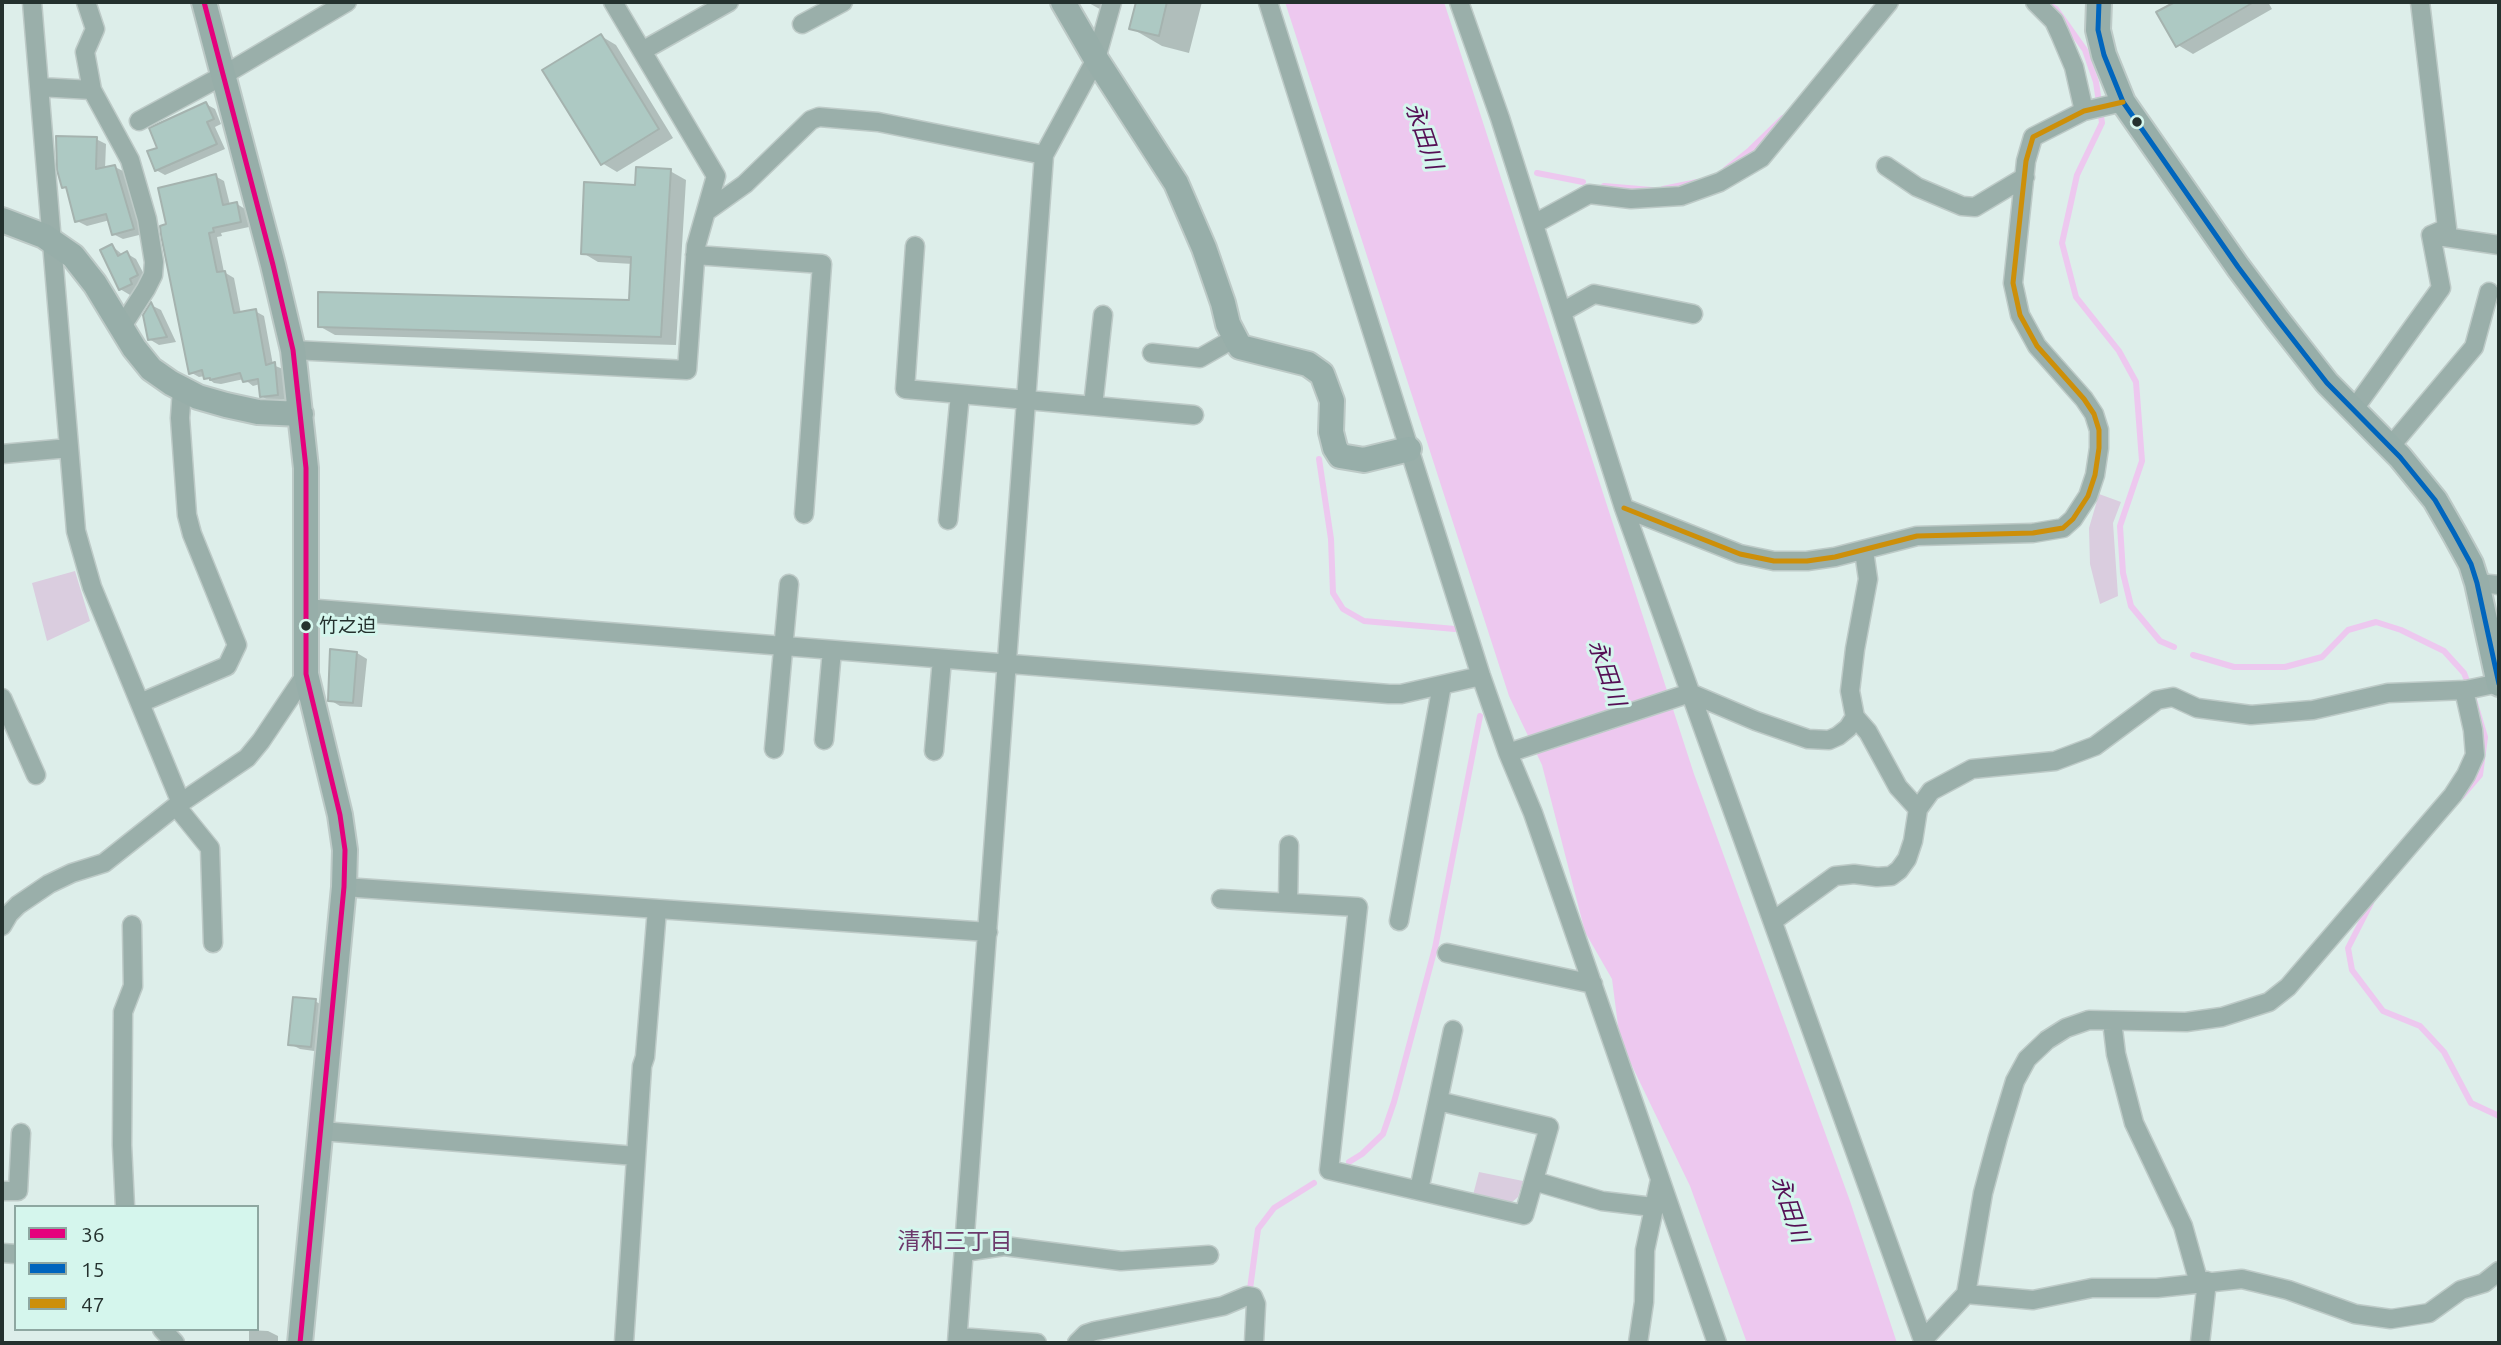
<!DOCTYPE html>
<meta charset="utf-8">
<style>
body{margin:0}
#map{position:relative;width:2501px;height:1345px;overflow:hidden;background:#ddeeea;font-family:Ubuntu,sans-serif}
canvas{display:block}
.frame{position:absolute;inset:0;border:4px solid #24312e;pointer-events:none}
.legend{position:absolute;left:14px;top:1205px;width:245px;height:126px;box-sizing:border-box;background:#d5f6ed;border:2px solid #8ea7a1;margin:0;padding:9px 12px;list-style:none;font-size:21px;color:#24312e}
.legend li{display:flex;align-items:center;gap:14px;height:35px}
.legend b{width:35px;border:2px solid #8ea7a1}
</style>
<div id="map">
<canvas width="2501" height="1345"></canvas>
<div class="frame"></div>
<ul class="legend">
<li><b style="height:9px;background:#e5007d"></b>36</li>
<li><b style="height:9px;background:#0065bd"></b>15</li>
<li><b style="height:9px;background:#cd8f09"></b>47</li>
</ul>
</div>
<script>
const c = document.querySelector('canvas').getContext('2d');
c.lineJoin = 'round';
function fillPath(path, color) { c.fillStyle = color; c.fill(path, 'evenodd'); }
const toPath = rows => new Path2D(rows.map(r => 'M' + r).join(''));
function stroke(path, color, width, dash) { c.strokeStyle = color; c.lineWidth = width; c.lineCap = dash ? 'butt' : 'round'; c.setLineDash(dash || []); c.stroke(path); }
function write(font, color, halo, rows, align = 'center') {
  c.font = font + ' Ubuntu,"Noto Sans JP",sans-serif'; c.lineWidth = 6; c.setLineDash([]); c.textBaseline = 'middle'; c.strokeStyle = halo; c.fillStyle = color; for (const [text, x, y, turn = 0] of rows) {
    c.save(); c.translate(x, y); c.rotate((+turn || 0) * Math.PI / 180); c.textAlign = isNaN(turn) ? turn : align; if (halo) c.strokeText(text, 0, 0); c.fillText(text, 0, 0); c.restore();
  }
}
fillPath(toPath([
 [2099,494,2121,502,2113,523,2118,596,2100,604,2090,564,2089,528],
 [75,571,90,621,47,641,32,583],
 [1479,1172,1523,1181,1518,1197,1511,1203,1473,1195]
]), '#dacddf');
fillPath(toPath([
 [1285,2,1444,2,1694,774,1850,1201,1897,1343,1747,1343,1690,1186,1620,1041,1612,979,1585,932,1542,765,1509,696]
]), '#edc8ef');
fillPath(toPath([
 [1087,2,1118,2,1107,13],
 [1138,2,1202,2,1189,53,1162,46,1131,28],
 [2178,2,2268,2,2272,9,2193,54,2178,45,2159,13],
 [601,36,616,45,673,138,617,172,602,163],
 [206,104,215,109,221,124,215,127,225,149,165,175,156,170,159,149],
 [96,139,106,144,105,169,115,167,125,172,143,234,123,239,113,234,110,220,87,226,77,221,69,190,63,187],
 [670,171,686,180,676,345,335,335,319,326,631,302,633,264,598,262,583,253,637,187],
 [215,176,224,181,230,205,237,204,245,209,249,227,221,233,222,236,217,237,224,272,234,278,241,314,255,311,264,316,273,365,283,369,286,399,270,401,261,396,260,384,253,386,244,379,221,384,214,383,205,376,199,377,190,372,168,226],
 [112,246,123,255,126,253,136,259,147,280,139,284,141,289,130,295,120,289],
 [151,305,161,310,176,342,159,345,149,339],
 [357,653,367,659,362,707,340,706,330,700],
 [315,1001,325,1007,321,1052,300,1049,290,1044],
 [249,1330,268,1331,278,1336,278,1343,249,1343]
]), '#0003');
stroke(toPath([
 [2045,2,2056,9,2085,50,2096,82,2102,123,2077,175,2062,243,2076,297,2119,351,2136,382,2142,461,2120,526,2123,573,2131,606,2160,641,2174,647],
 [1726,169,1750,150,1783,118],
 [1537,173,1583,182],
 [1604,186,1652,190],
 [1663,189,1697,182],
 [1319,459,1331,539,1333,593,1343,609,1364,621,1455,629],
 [2193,655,2234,667,2285,667,2322,657,2348,630,2376,622,2401,630,2444,651,2464,673,2469,686],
 [2462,796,2480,775,2485,737,2473,696],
 [2371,903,2348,948,2352,970,2383,1011,2420,1026,2444,1052,2471,1103,2499,1116],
 [1349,1162,1362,1154,1383,1134,1394,1102,1435,948,1480,716],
 [1250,1289,1258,1229,1274,1208,1314,1183]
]), '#edc8ef', 6);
const building = toPath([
 [1136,2,1167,2,1159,36,1129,29,1136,2],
 [2175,2,2254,2,2176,47,2156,12,2175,2],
 [601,34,659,129,601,165,542,70,601,34],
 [206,102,214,119,207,122,217,144,155,171,147,151,157,148,149,128,206,102],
 [56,136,97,137,96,169,115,165,134,229,112,235,106,214,75,222,66,187,62,188,57,170,56,136],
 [636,167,671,169,661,337,318,327,318,292,629,300,631,257,581,254,584,182,635,185,636,167],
 [216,174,223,205,237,202,241,222,213,228,214,232,209,233,217,272,225,271,234,313,256,309,266,365,275,362,278,395,260,397,258,379,243,382,240,373,210,380,210,378,204,379,202,370,189,374,161,235,160,226,166,224,158,188,216,174],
 [112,244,118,256,127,251,138,275,130,279,132,284,119,290,100,250,112,244],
 [151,302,167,337,148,340,143,315,151,302],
 [330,649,357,652,353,703,328,701,330,649],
 [293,997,316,999,311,1047,288,1045,293,997]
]);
fillPath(building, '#adc9c3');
stroke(building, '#a5b3af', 2);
const street = toPath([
 [32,2,76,531,92,587,181,803],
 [86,2,95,29,85,52,92,90,130,160,147,219,154,262,153,275,146,289,121,328],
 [1268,2,1481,676,1508,753,1533,813,1717,1343],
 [1459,2,1500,118,1624,508,1924,1343],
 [2035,2,2054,21,2060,34,2074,67,2084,111],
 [802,24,843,2],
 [642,51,729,2],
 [39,87,92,90],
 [139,121,222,76,347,2],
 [1886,166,1917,187,1962,206,1975,207,2025,177],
 [707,211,745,184,811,120,819,117,878,122,1044,155],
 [1534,224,1589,194,1631,199,1681,196,1720,182,1761,158,1889,2],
 [2431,235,2499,245],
 [915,246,905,389,1194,415],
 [695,255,822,264,804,514],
 [1562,312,1594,294,1693,314],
 [293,350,687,370,696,246,716,176,613,2],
 [1152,353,1200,358,1235,338],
 [1093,406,1103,315],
 [2354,409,2441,288,2431,235,2447,228,2420,2],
 [2390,447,2474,347,2489,292],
 [2,454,69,448],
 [1624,508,1740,554,1774,561,1807,561,1835,557,1917,536,2033,533,2063,528,2073,519,2088,496,2095,475,2099,448,2099,430,2094,414,2084,399,2037,346,2020,315,2013,283,2026,161,2033,137,2084,111,2123,102],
 [948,520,960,394],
 [2477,583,2499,585],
 [305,608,1389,694,1401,694,1481,676],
 [2,698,36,775],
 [140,703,227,666,237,645,192,534,187,515,180,418,182,389],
 [824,740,832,650],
 [774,749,789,584],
 [934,751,942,659],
 [1508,753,1690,693,1756,721,1808,739,1829,740,1838,736,1848,728,1855,717],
 [176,806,210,848,213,943],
 [1918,809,1931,791,1972,769,2055,761,2095,746,2157,700,2173,697,2197,708,2251,715,2313,710,2388,693,2466,690,2499,683],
 [344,887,988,932],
 [1221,899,1358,907,1329,1170,1524,1215,1549,1127,1438,1101],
 [1288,903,1289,845],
 [1399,921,1442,685],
 [1773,921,1835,876,1854,874,1877,877,1891,876,1899,870,1907,859,1913,841,1918,809,1898,787,1868,732,1855,717,1850,691,1855,649,1868,579,1864,551],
 [2,926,9,914,18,905,49,884,72,873,104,863,176,806,247,758,261,741,306,674],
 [1447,953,1593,984],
 [2112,1021,2116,1054,2134,1123,2183,1226,2199,1283],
 [321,1131,636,1156],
 [1534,1181,1602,1201,1653,1207],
 [1419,1190,1453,1030],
 [2,1191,18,1191,21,1133],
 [125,1207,122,1145,123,1012,133,986,132,925],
 [964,1252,1004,1246,1121,1261,1209,1255],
 [2,1253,16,1254],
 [1966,1294,2033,1300,2092,1288,2157,1288,2242,1279,2288,1290,2355,1314,2391,1319,2429,1313,2461,1290,2484,1283,2499,1271],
 [162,1329,175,1343],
 [958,1337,1037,1343],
 [1923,1340,1966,1294,1983,1193,1998,1137,2015,1081,2027,1059,2047,1040,2066,1028,2089,1020,2186,1022,2222,1017,2269,1002,2288,987,2453,795,2466,775,2475,755,2473,730,2464,690],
 [624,1343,642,1066,645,1057,657,909],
 [957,1343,1044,155,1096,59,1112,2],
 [1077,1343,1086,1334,1095,1331,1223,1306,1247,1296,1253,1297,1256,1304,1254,1343],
 [1638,1343,1644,1302,1645,1250,1660,1180],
 [2200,1343,2207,1281]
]);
const secondary = toPath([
 [204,2,273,265,293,350,306,468,306,674,340,815,345,850,344,887,300,1343],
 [1063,2,1096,59,1176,183,1204,248,1223,303,1228,324,1240,347,1308,364,1322,374,1332,401,1331,432,1335,448,1340,456,1364,460,1409,449],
 [2099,2,2098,30,2104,55,2123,102,2238,267,2277,319,2327,383,2400,457,2435,500,2454,533,2471,564,2477,583,2499,684],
 [2,220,44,236,73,256,95,284,134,348,151,369,171,383,198,397,226,405,258,412,301,414]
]);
stroke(street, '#bdcac7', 21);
stroke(secondary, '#bdcac7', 28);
stroke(street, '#9aafaa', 18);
stroke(secondary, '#97aea9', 24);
stroke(toPath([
 [204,2,273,265,293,350,306,468,306,674,340,815,345,850,344,887,300,1343]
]), '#e5007d', 5);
stroke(toPath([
 [2099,2,2098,30,2104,55,2123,102,2238,267,2277,319,2327,383,2400,457,2435,500,2454,533,2471,564,2477,583,2499,684]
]), '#0065bd', 5);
stroke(toPath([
 [1624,508,1740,554,1774,561,1807,561,1835,557,1917,536,2033,533,2063,528,2073,519,2088,496,2095,475,2099,448,2099,430,2094,414,2084,399,2037,346,2020,315,2013,283,2026,161,2033,137,2084,111,2123,102]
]), '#cd8f09', 5);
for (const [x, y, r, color] of [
 [2137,122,6,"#24312e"],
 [306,626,6,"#24312e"]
]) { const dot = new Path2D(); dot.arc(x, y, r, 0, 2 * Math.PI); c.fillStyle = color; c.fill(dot); stroke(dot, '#d5f6ed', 2.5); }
write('19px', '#24312e', '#d5f6ed', [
 ["竹之迫",319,626]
], 'left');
write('italic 23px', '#550f55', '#d5f6ed', [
 ["永田川",1424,136,71],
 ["永田川",1607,673,71],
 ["永田川",1790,1209,71]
]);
write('23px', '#6c396b', '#d5f6ed', [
 ["清和三丁目",955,1241]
]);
</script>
